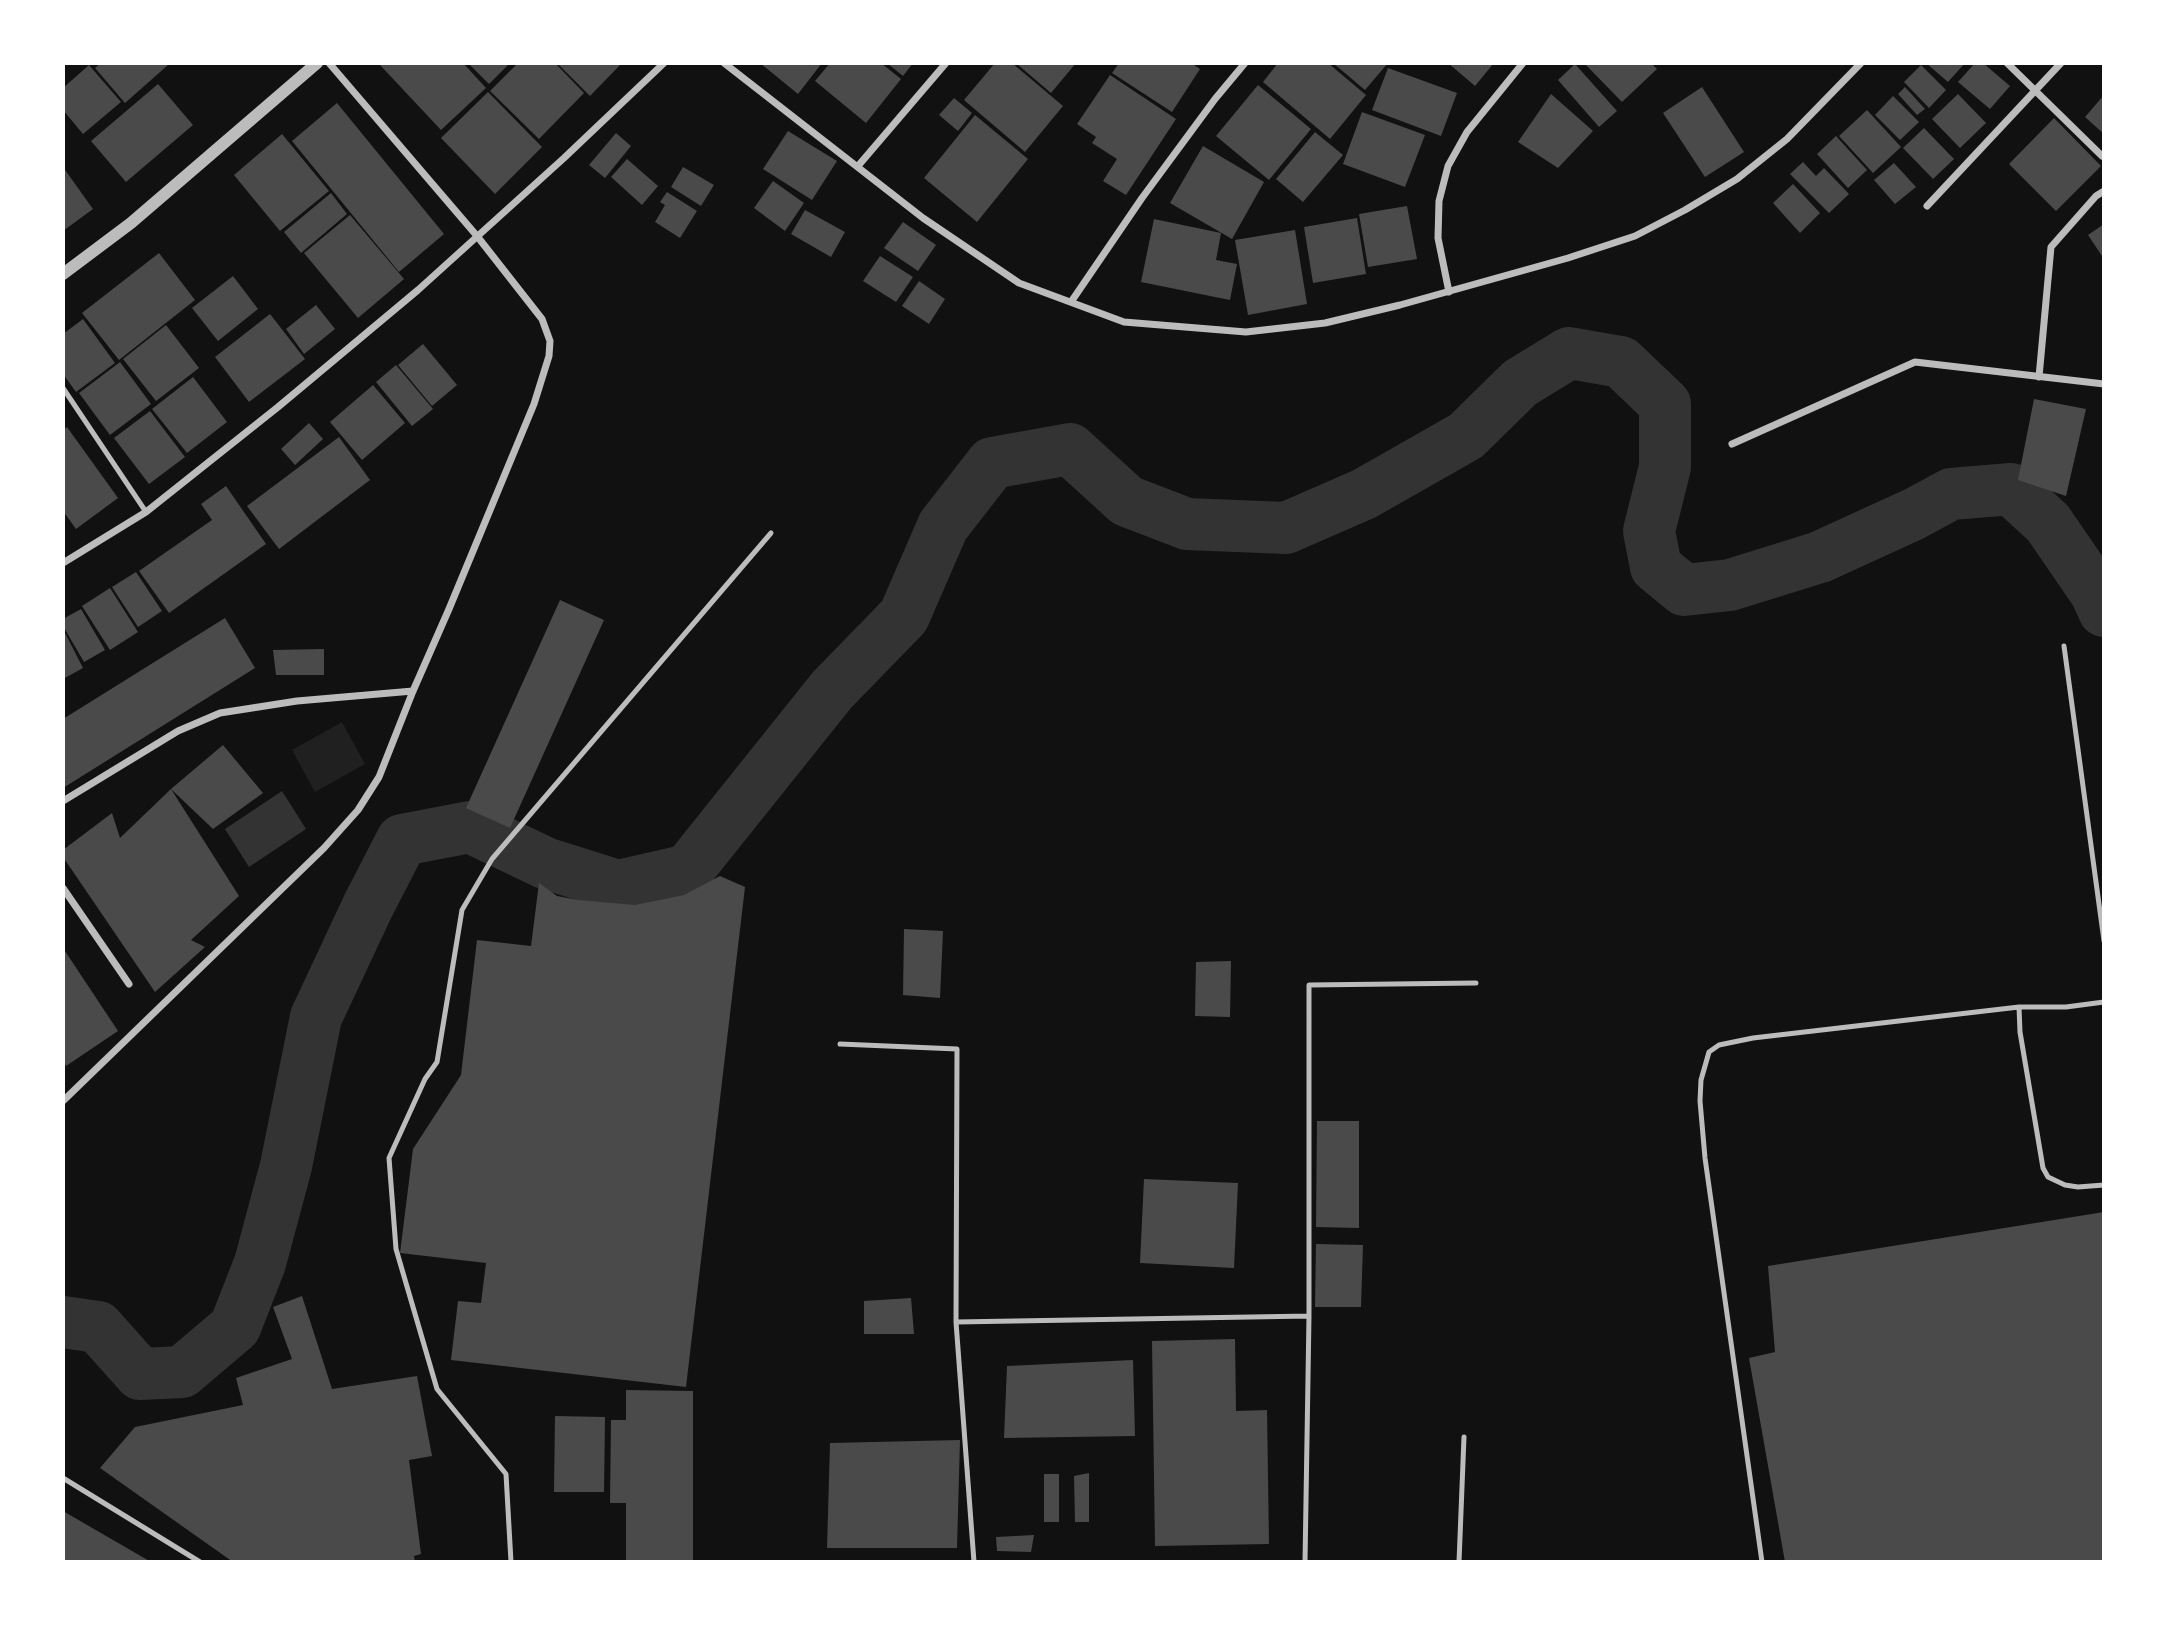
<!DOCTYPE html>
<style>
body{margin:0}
#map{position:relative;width:2167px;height:1625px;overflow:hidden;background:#111;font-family:"Public Sans",sans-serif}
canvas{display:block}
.frame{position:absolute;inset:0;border:65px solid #fff;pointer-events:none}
</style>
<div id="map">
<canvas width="2167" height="1625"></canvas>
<div class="frame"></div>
</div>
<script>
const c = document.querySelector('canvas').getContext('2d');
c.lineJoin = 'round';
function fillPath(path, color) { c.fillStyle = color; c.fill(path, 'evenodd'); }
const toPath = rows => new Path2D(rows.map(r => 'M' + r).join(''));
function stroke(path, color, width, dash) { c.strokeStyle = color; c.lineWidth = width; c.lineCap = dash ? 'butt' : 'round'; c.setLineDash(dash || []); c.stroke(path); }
fillPath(toPath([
 [342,722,365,764,315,792,292,750]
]), '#202020');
fillPath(toPath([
 [282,791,306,829,249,867,225,829]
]), '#333');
stroke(toPath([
 [63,1322,98,1327,140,1374,182,1372,235,1327,260,1263,286,1166,316,1017,368,906,402,840,470,827,545,863,618,886,688,870,832,690,904,616,943,526,992,463,1070,449,1127,501,1187,524,1286,528,1364,494,1466,436,1520,383,1569,353,1621,362,1665,404,1665,467,1649,531,1656,567,1684,590,1730,585,1820,557,1914,514,1951,494,2011,489,2048,523,2096,593,2104,611]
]), '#333', 52);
fillPath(toPath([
 [101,63,166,63,168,65,125,103,95,68],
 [381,63,463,63,486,88,441,130,380,65],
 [468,63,510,63,489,84],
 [518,63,555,63,584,93,539,139,490,91],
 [557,63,622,63,590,96],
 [760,63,822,63,798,94],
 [830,63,881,63,901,79,866,123,815,81],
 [887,63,913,63,903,76],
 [995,63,1012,63,1063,106,1025,152,964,100],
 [1018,63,1076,63,1051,93,1017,64],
 [1119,63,1191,63,1200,69,1172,112,1112,73],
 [1278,63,1328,63,1366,95,1330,139,1263,82],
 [1333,63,1388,63,1365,90],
 [1448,63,1494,63,1475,86],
 [1584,63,1651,63,1657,69,1622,102],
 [1926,63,1965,63,1948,82],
 [1975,63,1983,63,2010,86,1990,109,1958,82],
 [1575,64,1617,111,1599,127,1558,80],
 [89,65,121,102,83,134,63,110,63,88],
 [1921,65,1946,90,1929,108,1904,82],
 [1388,68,1457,93,1441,136,1372,110],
 [1110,75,1176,119,1126,195,1103,181,1117,159,1092,143,1096,137,1077,124],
 [158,84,193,125,126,182,91,141],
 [1258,85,1311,129,1269,180,1216,136],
 [1702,87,1744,152,1705,177,1663,113],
 [1905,87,1925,109,1917,115,1898,94],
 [488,92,542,147,495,194,441,138],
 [1551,94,1593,131,1558,168,1518,142],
 [1958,94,1986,123,1960,148,1932,119],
 [2104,95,2104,134,2085,117],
 [1893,96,1919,122,1900,140,1875,115],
 [954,98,972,113,958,131,939,115],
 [337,103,444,234,399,272,292,141],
 [1867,110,1901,147,1873,173,1839,136],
 [1362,112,1425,135,1405,187,1343,164],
 [975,115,1028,159,977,222,924,178],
 [2054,118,2101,166,2056,211,2009,164],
 [1924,128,1954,159,1933,179,1903,148],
 [788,131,837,161,812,200,763,169],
 [1315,132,1343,155,1303,202,1276,179],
 [616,133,631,146,605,178,589,165],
 [282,134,329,191,280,231,234,175],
 [1836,136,1867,170,1848,188,1817,154],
 [1203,146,1264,182,1232,239,1170,203],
 [627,159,658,186,642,205,611,177],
 [1803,162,1816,176,1824,168,1849,194,1829,213,1790,174],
 [1894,163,1916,187,1895,204,1874,180],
 [63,167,93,209,63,231],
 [683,167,714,185,701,206,671,187],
 [773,181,804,203,785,231,754,208],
 [1793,184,1820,213,1800,233,1773,203],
 [667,192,697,211,680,238,655,222,665,205,660,202],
 [331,193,347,214,301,253,284,232],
 [1407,206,1417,259,1368,267,1359,214],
 [805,210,845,232,831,257,791,234],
 [350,215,404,279,358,318,304,253],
 [1357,218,1366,274,1313,283,1304,227],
 [1154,219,1221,233,1216,260,1237,264,1230,300,1141,282],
 [903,222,936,245,918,271,884,248],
 [2104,224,2104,259,2088,235],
 [1295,230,1307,304,1248,315,1235,240],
 [159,253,195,300,119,360,82,313],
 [880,256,913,277,896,302,863,281],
 [233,276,258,309,218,341,192,308],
 [919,281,945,299,929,324,902,306],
 [316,305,335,329,304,354,286,329],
 [270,314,305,359,249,402,215,357],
 [83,319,115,363,76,392,63,374,63,334],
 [166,325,199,368,156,401,123,359],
 [423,344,457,385,432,406,398,365],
 [120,362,151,404,110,435,79,393],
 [396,365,433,409,412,426,376,382],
 [193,377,227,422,187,453,152,409],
 [373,385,405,423,362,460,330,422],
 [2034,399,2086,409,2066,496,2018,480],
 [150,411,185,457,149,484,114,438],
 [309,423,323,439,295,465,281,449],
 [67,427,118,498,76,529,63,511,63,430],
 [339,437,370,480,279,549,247,506],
 [226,486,266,544,169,613,139,571,212,520,201,504],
 [136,572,162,611,138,627,112,587],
 [110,588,138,632,110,650,82,606],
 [560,600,604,620,510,828,466,808],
 [81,609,105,650,84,662,63,626,63,619],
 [225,618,255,668,63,788,63,719],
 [63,629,83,668,63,679],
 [324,649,324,675,276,675,273,650],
 [223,745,263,793,213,829,171,789,239,896,191,940,205,947,155,992,63,857,63,850,112,813,120,838,171,789],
 [720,876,745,887,686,1387,451,1360,458,1301,481,1303,486,1263,400,1253,413,1149,461,1075,477,940,531,946,539,883,557,896,578,900,635,905,684,895],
 [904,929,943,931,940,998,903,995],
 [63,948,118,1031,66,1066,63,1061],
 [1231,961,1230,1017,1195,1016,1196,962],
 [1317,1121,1359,1121,1359,1228,1316,1227],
 [1144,1179,1238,1183,1234,1268,1140,1263],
 [2104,1212,2104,1562,1785,1562,1749,1358,1775,1352,1768,1266],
 [1316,1244,1363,1245,1361,1307,1315,1307],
 [302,1296,332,1389,417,1376,432,1456,409,1460,421,1554,414,1556,415,1562,233,1562,100,1468,135,1427,243,1405,236,1378,292,1359,273,1307],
 [911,1298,914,1334,864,1334,864,1301],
 [1235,1339,1236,1411,1267,1410,1269,1544,1155,1546,1152,1341],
 [1133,1360,1135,1436,1004,1438,1007,1366],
 [626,1390,693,1391,693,1562,626,1562,626,1503,610,1503,611,1420,626,1420],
 [555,1416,605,1417,604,1492,554,1492],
 [960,1440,957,1548,827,1548,830,1443],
 [1089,1473,1089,1522,1075,1522,1074,1476],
 [1044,1474,1059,1474,1059,1522,1044,1522],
 [63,1511,151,1562,63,1562],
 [1034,1535,1031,1552,997,1551,996,1537]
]), '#4a4a4a');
stroke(toPath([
 [63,388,146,512],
 [2064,646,2104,941],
 [2019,1007,2020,1032,2043,1168,2048,1177,2065,1185,2078,1187,2104,1185],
 [840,1044,957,1049,956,1322,974,1562],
 [956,1322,1309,1316],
 [63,1478,200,1562],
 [511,1562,506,1474,437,1389,396,1249,389,1158,425,1079,437,1062,462,910,492,859,771,533],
 [1305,1562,1309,1316,1309,985,1476,983],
 [1459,1562,1464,1437],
 [1762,1562,1705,1158,1700,1101,1701,1080,1709,1052,1719,1045,1753,1038,2019,1007,2066,1007,2104,1002]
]), '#bcbcbc', 5);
stroke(toPath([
 [724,63,923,218,1019,283,1124,322,1246,332,1325,323,1400,305,1568,258,1635,236,1685,210,1737,179,1787,139,1861,63],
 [2007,63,2102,156],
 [858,166,946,63],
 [1927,206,2061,63],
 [1449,292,1438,238,1439,201,1448,166,1467,132,1523,63],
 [1071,302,1142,198,1215,99,1245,63],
 [2039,377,2051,247,2096,196,2104,191],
 [1732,444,1915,362,2104,384],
 [63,563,146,512,278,407,418,290,564,158,664,63],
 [63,801,178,731,220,713,297,701,413,691],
 [63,888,129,984],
 [63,1101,324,848,358,810,379,777,413,691,449,609,534,404,549,356,550,341,542,319,477,236,329,63]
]), '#bcbcbc', 7);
stroke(toPath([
 [63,274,131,223,317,63]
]), '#bcbcbc', 12);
</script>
